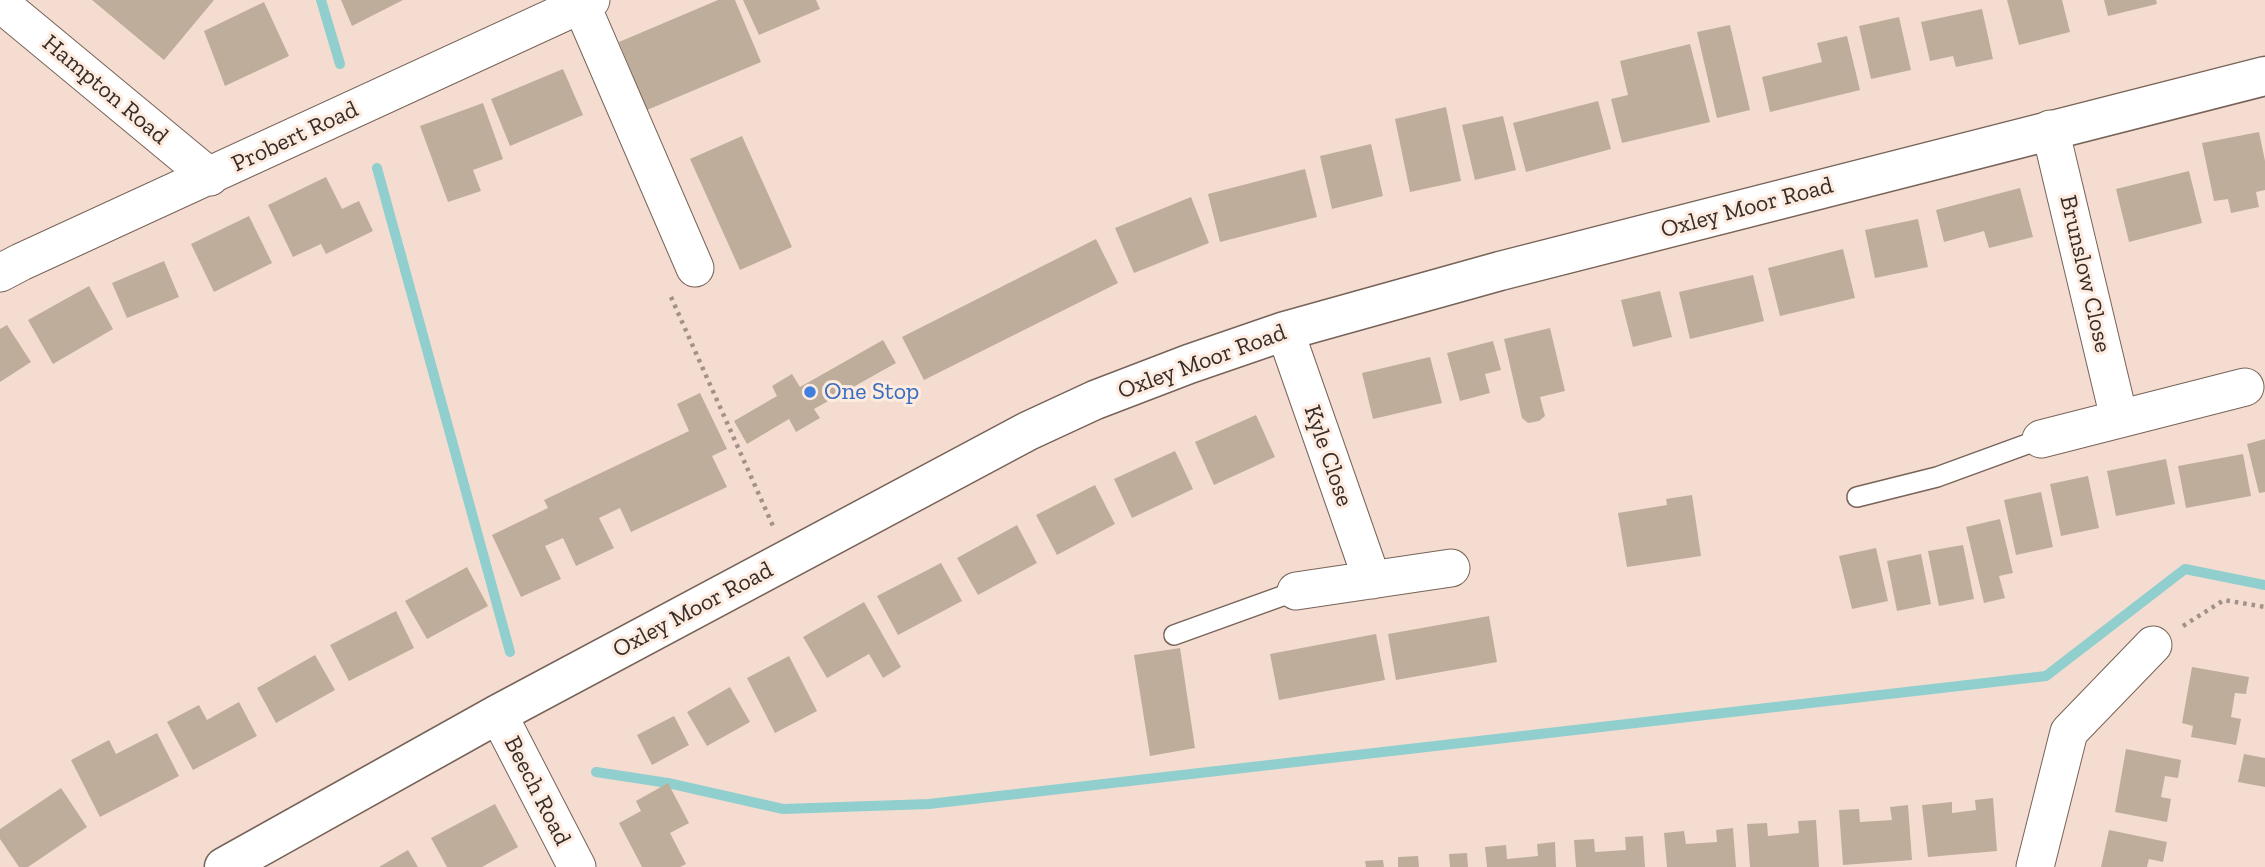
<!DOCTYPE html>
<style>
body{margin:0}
canvas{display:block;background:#f4dcd0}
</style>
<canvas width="2265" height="867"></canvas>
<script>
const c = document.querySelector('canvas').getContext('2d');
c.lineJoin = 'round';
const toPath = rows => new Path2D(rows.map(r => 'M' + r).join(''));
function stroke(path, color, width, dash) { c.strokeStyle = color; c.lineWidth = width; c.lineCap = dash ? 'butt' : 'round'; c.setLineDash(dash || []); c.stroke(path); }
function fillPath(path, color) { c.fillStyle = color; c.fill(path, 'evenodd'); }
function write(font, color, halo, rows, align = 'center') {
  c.font = font + ' "Zilla Slab",serif'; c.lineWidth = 6; c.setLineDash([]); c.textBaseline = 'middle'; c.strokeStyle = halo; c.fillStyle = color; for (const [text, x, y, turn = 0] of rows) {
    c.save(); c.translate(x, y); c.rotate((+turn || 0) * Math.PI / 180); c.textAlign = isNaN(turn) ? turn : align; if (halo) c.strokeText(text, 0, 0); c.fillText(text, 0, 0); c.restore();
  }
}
stroke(toPath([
 [321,0,340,64],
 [377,168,510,652],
 [596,772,668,783,783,809,929,804,2046,676,2185,569,2265,585]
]), '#91cfcf', 10);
fillPath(toPath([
 [92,0,214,0,164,60],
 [341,0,403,0,352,26],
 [718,0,735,0,761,62,647,110,619,42],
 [743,0,816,0,820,9,759,35],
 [2007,0,2062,0,2070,32,2019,45],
 [2104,0,2156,0,2157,4,2108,16],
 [264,2,289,56,225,86,204,31],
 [1982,9,1993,59,1956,67,1953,56,1930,61,1921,22],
 [1899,17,1911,70,1871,79,1859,26],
 [1730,25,1750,110,1717,118,1697,32],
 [1847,36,1860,90,1770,112,1762,77,1822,62,1817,43],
 [1690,44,1710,122,1622,143,1611,99,1628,95,1620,61],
 [563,69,583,115,510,146,491,99],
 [1598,101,1611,149,1526,172,1513,123],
 [483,103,503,159,473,170,481,191,448,202,420,126],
 [1446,107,1461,181,1410,192,1395,119],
 [1503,116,1516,170,1475,180,1462,125],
 [2259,132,2265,161,2265,190,2256,192,2259,207,2231,213,2228,199,2214,201,2202,143],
 [742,136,792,247,740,270,690,159],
 [1371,144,1383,196,1332,209,1320,156],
 [1305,169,1317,217,1220,242,1208,194],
 [2189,171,2202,223,2129,242,2116,189],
 [326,177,342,209,359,201,373,231,326,254,321,244,293,257,268,205],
 [2020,188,2033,237,1989,248,1984,231,1944,242,1936,210],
 [1191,197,1209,243,1134,273,1115,228],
 [249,216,272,263,214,292,191,244],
 [1918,219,1928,267,1875,278,1865,230],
 [1096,239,1118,283,924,380,902,337],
 [1843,249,1855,298,1780,316,1768,268],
 [164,261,179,297,127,318,112,283],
 [1753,275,1764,321,1690,339,1679,292],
 [89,286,113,329,53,364,28,320],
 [1660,291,1672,337,1633,347,1621,300],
 [7,325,31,362,0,382,0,329],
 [1550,328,1565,391,1540,397,1545,416,1539,421,1528,423,1522,418,1504,339],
 [883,340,896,363,814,409,820,418,796,432,789,419,747,444,734,421,777,396,772,386,792,374,800,387],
 [1493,341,1501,370,1485,374,1490,393,1460,401,1447,353],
 [1430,357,1442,403,1373,419,1362,373],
 [700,393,727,449,712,456,727,487,631,532,620,508,599,518,614,548,576,566,563,538,545,546,561,579,521,597,492,535,548,508,544,500,689,431,677,404],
 [1256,415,1275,457,1214,485,1195,442],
 [2265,439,2265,492,2259,493,2247,444],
 [1175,451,1193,489,1132,518,1114,479],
 [2243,454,2251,496,2186,508,2178,466],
 [2166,459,2175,504,2116,516,2107,471],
 [2088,476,2099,528,2061,536,2050,484],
 [1095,485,1115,524,1057,555,1036,515],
 [2041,492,2053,547,2016,555,2004,500],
 [1692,495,1701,556,1627,567,1618,513,1667,505,1666,499],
 [2000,519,2013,573,1999,576,2005,598,1984,603,1966,527],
 [1017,525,1037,563,978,595,957,558],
 [1963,545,1974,599,1939,606,1928,551],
 [1876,548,1888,601,1852,609,1839,556],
 [1921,554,1931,604,1897,611,1887,561],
 [941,563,962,601,898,635,877,596],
 [467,567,488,606,427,639,405,601],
 [864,602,901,667,883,678,869,654,827,678,803,637],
 [396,611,414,648,349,681,330,645],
 [1489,616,1497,662,1396,680,1388,634],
 [1376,634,1385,680,1279,700,1270,654],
 [1180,648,1195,748,1150,756,1134,655],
 [315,655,335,690,276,723,257,688],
 [789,656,817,711,775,733,747,678],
 [2192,667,2249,677,2246,694,2235,693,2231,717,2241,719,2236,745,2191,737,2193,726,2182,723],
 [730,687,750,722,707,746,687,712],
 [239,702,257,736,193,770,167,722,199,705,207,720],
 [674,716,689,745,652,765,637,735],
 [157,733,179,776,100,817,71,760,109,740,116,754],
 [2126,749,2181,760,2178,778,2165,776,2161,797,2171,799,2167,822,2115,812],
 [2244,754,2265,758,2265,787,2238,782],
 [668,783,689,823,670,833,686,864,680,867,642,867,619,823,641,811,636,801],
 [61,788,87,827,28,867,19,867,0,839,0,829],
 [1993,798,1997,851,1928,857,1922,805,1952,802,1952,813,1976,810,1975,800],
 [495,804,518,847,482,867,447,867,431,838],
 [1908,805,1912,860,1843,865,1839,810,1859,809,1860,822,1892,820,1890,807],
 [1816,820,1819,867,1750,867,1747,824,1767,823,1768,836,1799,833,1798,821],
 [1733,828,1736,867,1667,867,1664,833,1684,831,1686,844,1717,842,1716,830],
 [2109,830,2167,842,2163,862,2149,859,2147,867,2101,867],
 [1643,836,1645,867,1576,867,1574,840,1594,839,1595,852,1626,850,1625,837],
 [1555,842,1556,867,1487,867,1485,847,1506,845,1507,859,1538,856,1537,844],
 [408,850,418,867,379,867],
 [1467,853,1468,867,1450,867,1449,854],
 [1418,856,1419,867,1398,867,1398,857],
 [1383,860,1384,867,1366,867,1365,861]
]), '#bfad9c');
const service = toPath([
 [1857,497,1937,477,2041,439],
 [1174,635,1296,591]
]);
const minor = toPath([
 [0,3,210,177],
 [581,4,695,268],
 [2050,129,2119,418],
 [0,273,21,262,591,0],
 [1285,331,1372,580],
 [2041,439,2245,387],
 [1296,591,1451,568],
 [498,714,577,867],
 [2035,867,2069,732,2153,645]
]);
const tertiary = toPath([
 [224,867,498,714,1028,431,1095,400,1189,364,1285,331,1500,271,2265,76]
]);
stroke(service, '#786358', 22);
stroke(minor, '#786358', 39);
stroke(tertiary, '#786358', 41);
stroke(toPath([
 [671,297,773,526],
 [2183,626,2224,600,2265,607]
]), '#a29188', 4.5, [3.5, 5]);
stroke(service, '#fff', 19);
stroke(minor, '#fff', 37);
stroke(tertiary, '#fff', 38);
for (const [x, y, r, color] of [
 [810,392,7,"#3f7fe0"]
]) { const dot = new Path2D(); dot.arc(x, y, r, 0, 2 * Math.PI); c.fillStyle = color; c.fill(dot); stroke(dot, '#feebe0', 2.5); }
write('24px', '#362d28', '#feebe0', [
 ["Hampton Road",105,90,40],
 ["Probert Road",295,137,-25],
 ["Oxley Moor Road",1747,208,-15],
 ["Brunslow Close",2085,274,77],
 ["Oxley Moor Road",1202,362,-20],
 ["Kyle Close",1328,456,71],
 ["Oxley Moor Road",693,610,-28],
 ["Beech Road",537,791,63]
]);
write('24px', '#366cbe', '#feebe0', [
 ["One Stop",824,392]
], 'left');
</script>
